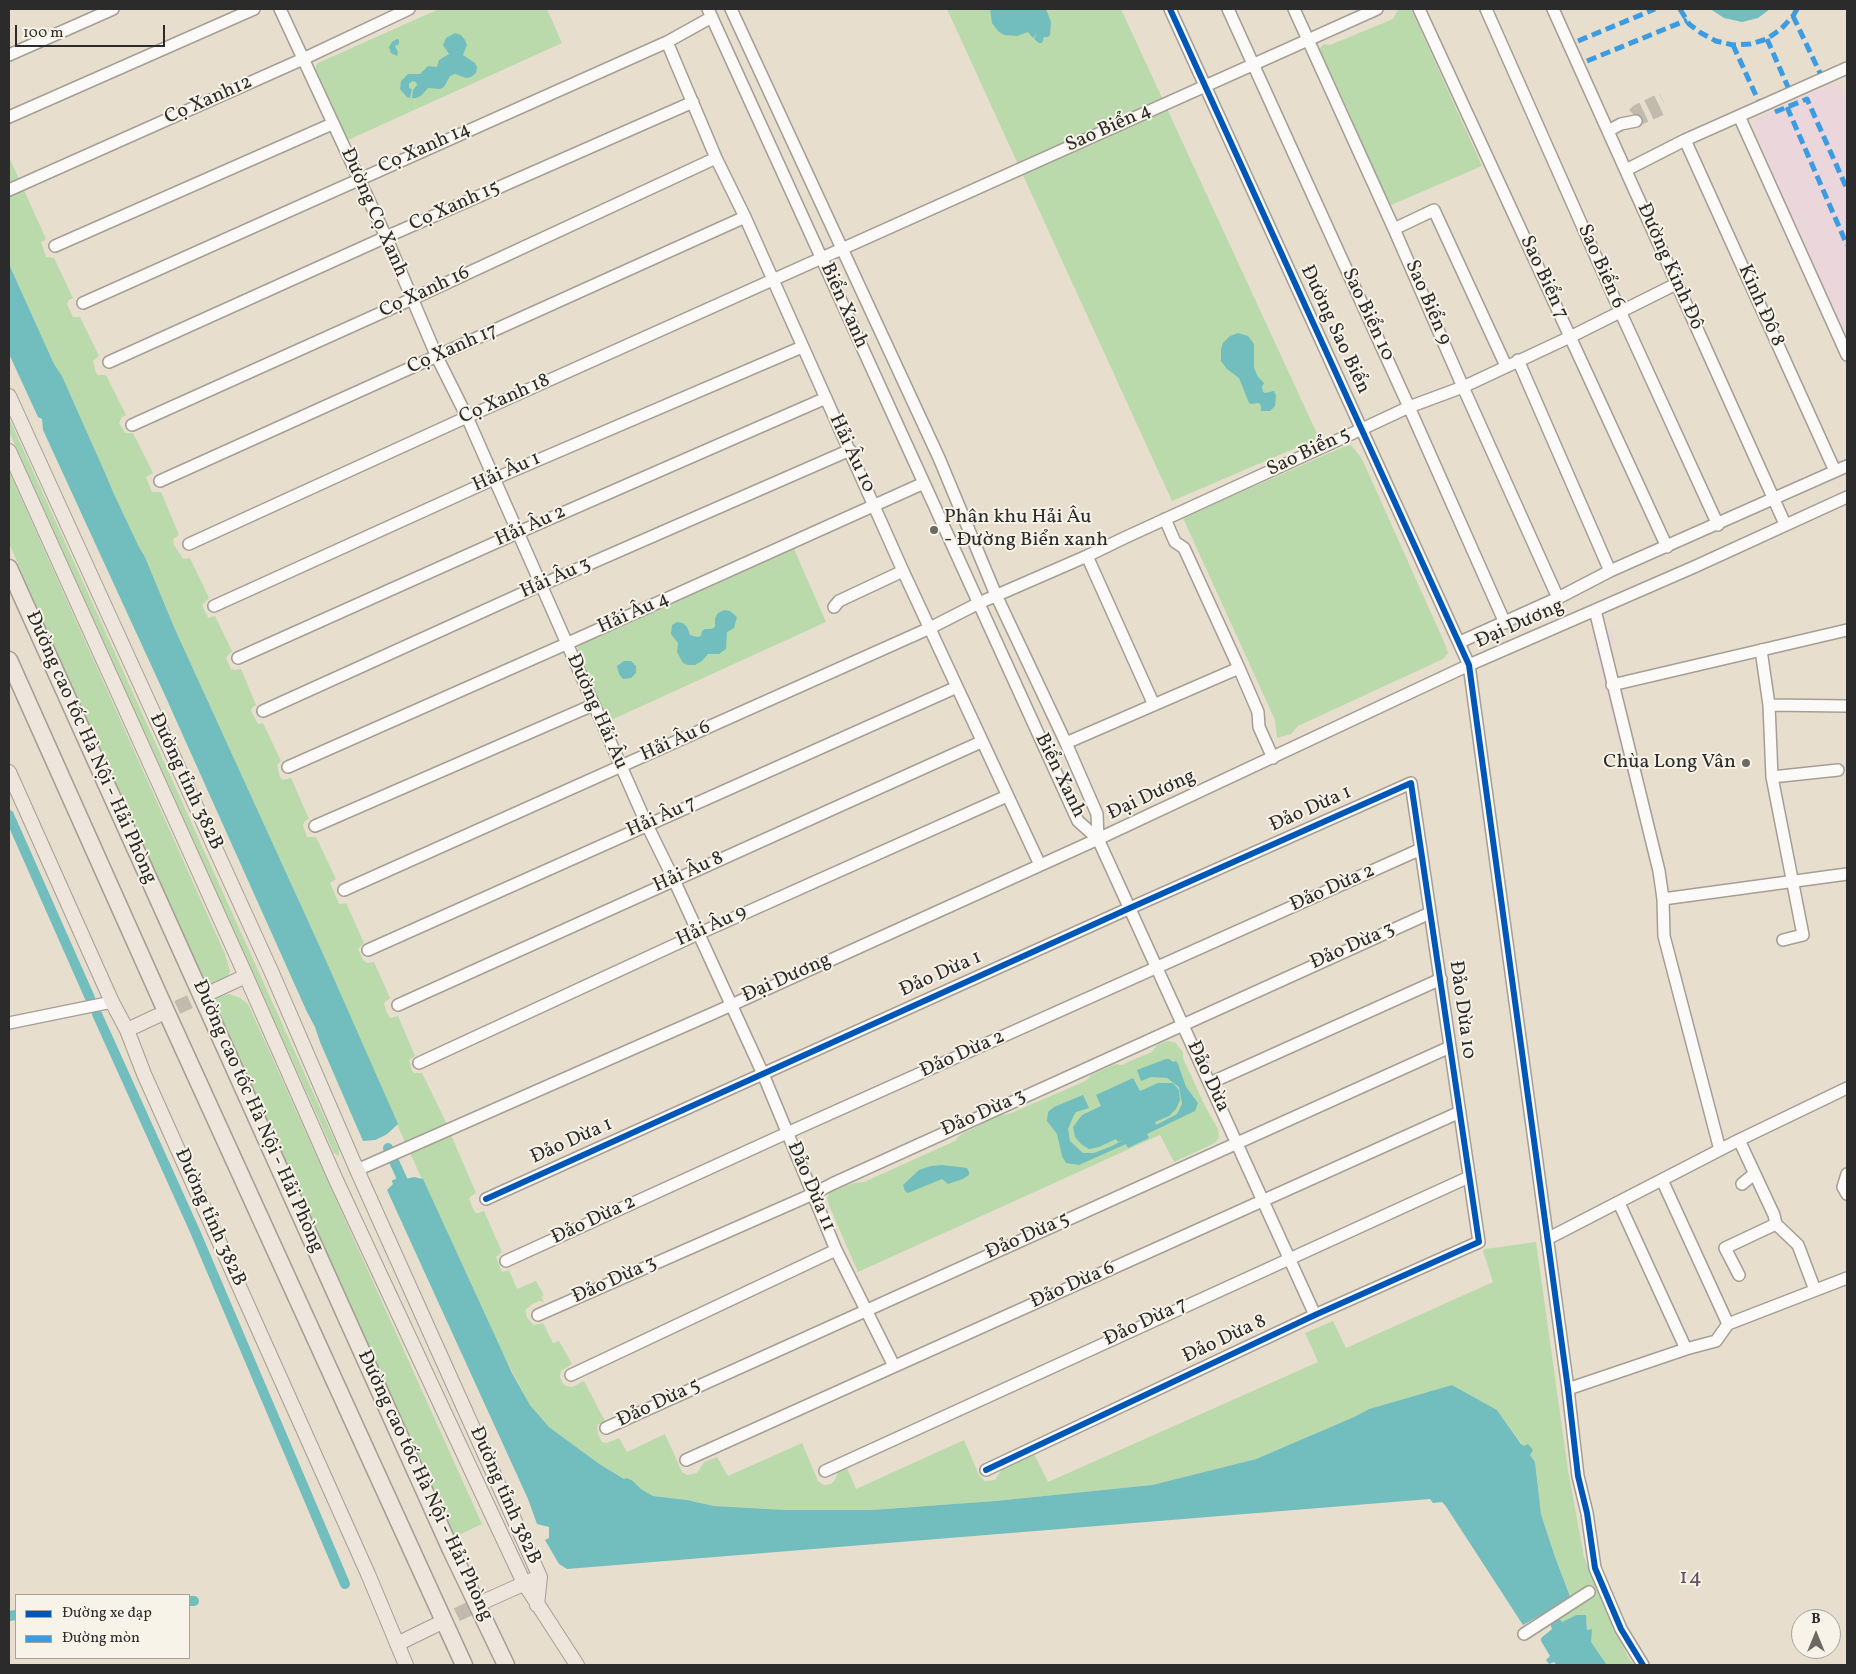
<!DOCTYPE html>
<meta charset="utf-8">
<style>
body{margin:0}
#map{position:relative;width:1856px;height:1674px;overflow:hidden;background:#e8dece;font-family:Vollkorn,serif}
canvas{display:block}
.frame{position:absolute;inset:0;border:10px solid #2b2b2b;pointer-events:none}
.legend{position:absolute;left:15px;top:1594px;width:175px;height:65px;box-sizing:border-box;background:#f7f3e8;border:1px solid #a5a39c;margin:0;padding:6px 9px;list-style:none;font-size:15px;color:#2b2b2b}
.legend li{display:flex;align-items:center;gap:10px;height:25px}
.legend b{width:25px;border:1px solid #a5a39c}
.north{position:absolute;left:1791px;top:1609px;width:50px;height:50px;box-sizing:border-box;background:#f7f3e8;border:1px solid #a5a39c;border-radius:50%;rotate:0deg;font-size:14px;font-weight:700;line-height:20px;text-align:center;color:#2b2b2b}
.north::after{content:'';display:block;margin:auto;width:18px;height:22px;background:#6d6a64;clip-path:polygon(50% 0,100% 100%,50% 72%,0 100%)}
.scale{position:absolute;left:15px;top:25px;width:150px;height:22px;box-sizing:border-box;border:2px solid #2b2b2b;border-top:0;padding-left:6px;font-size:15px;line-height:18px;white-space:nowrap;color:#2b2b2b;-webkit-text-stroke:4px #f7f3e8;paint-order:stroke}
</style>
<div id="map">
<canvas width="1856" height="1674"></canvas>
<div class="frame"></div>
<ul class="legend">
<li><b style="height:6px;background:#0057b8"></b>Đường xe đạp</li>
<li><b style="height:6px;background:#3d9ce1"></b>Đường mòn</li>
</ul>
<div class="north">B</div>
<div class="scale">100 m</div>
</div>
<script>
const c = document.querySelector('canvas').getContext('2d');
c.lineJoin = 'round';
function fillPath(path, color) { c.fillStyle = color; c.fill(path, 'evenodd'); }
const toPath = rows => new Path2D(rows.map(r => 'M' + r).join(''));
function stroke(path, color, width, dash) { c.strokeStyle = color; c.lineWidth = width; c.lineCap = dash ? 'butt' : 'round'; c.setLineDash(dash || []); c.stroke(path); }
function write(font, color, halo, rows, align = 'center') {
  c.font = font + ' Vollkorn,serif'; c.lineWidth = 4; c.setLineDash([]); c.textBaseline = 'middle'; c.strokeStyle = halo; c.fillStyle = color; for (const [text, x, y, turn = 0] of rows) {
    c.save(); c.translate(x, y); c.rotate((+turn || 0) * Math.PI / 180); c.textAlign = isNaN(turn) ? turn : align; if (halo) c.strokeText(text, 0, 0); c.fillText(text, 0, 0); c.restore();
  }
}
fillPath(toPath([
 [1833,83,1840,86,1847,100,1847,336,1803,242,1756,134,1753,124,1755,119],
 [1612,629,1615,644,1606,646,1639,791,1631,792,1593,638]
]), '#ebd6dc');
fillPath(toPath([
 [439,9,547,9,562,43,348,140,316,70,316,66,318,63],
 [947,9,1121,9,1319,438,1172,501],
 [1402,9,1409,9,1412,11,1482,166,1391,205,1364,152,1352,123,1352,119,1327,65,1323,63,1319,54,1319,49,1324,44,1330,45,1393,19,1397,11],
 [9,157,46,239,41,242,46,257,54,258,73,298,69,300,67,304,73,317,80,317,99,356,93,361,96,373,98,375,106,375,126,415,122,417,119,423,125,433,133,433,153,473,146,477,152,492,161,492,179,535,173,539,174,545,183,559,190,558,209,598,202,605,208,618,215,616,232,651,226,658,231,669,235,670,241,669,256,705,252,708,251,711,258,724,263,723,281,761,277,765,280,777,283,780,291,778,309,819,305,821,303,825,307,837,316,837,336,879,330,883,339,904,346,903,364,943,358,949,363,960,367,963,374,962,390,998,384,1003,386,1011,390,1018,398,1016,415,1056,409,1060,412,1071,414,1073,422,1073,443,1116,476,1193,471,1196,469,1199,475,1213,478,1213,484,1211,502,1252,496,1257,501,1270,503,1272,509,1270,517,1289,536,1281,544,1295,541,1297,544,1302,539,1301,531,1305,525,1310,527,1317,533,1325,543,1323,553,1343,559,1341,572,1364,561,1371,560,1377,563,1384,566,1386,572,1387,584,1381,605,1421,597,1425,598,1434,602,1442,607,1443,619,1438,627,1452,665,1434,682,1472,687,1475,697,1473,704,1462,717,1457,728,1476,802,1443,818,1481,824,1485,831,1484,835,1480,838,1472,847,1468,856,1489,964,1440,979,1475,985,1481,995,1480,1002,1469,1034,1454,1048,1482,1318,1362,1305,1333,1333,1321,1346,1348,1493,1282,1483,1251,1485,1249,1536,1242,1568,1470,1584,1557,1604,1606,1628,1657,1634,1665,1607,1665,1591,1642,1591,1629,1587,1630,1587,1621,1582,1616,1576,1615,1562,1622,1552,1608,1570,1595,1555,1557,1541,1514,1535,1462,1497,1410,1452,1385,1369,1409,1354,1417,1256,1459,1152,1485,995,1501,872,1510,786,1510,714,1506,687,1500,653,1496,641,1489,633,1481,624,1479,598,1463,549,1427,530,1405,497,1343,399,1129,320,947,174,627,145,557,139,547,114,494,106,475,62,376,54,364,9,264],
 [9,418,339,1150,339,1156,334,1153,9,432],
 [1351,445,1362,459,1445,644,1448,653,1443,659,1298,726,1291,734,1277,738,1275,720,1183,518,1343,447],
 [9,471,225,954,230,971,228,976,222,982,203,992,9,543],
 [794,549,826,622,609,721,577,652,578,647,584,640,597,638],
 [229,994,240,998,248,1004,482,1524,450,1539,206,999],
 [1167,1041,1175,1042,1183,1052,1183,1058,1205,1106,1218,1129,1219,1138,1215,1143,1174,1162,1160,1135,858,1272,830,1208,827,1198,830,1192,854,1183,864,1182,955,1141,960,1135,1000,1115,1009,1114,1083,1082,1088,1079,1091,1075,1116,1064,1122,1065,1130,1061,1152,1052,1157,1045]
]), '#badaab');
fillPath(toPath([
 [990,9,1046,9,1051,22,1050,35,1048,37,1044,37,1042,43,1039,43,1034,39,1037,33,1033,38,1028,32,1017,36,1004,35,998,31,992,23],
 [1714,9,1770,9,1758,18,1742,22,1724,18,1712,10],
 [455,33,461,35,465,40,467,45,463,55,475,63,477,67,476,73,471,77,466,78,455,74,450,76,444,87,440,89,428,88,421,96,416,98,412,98,413,90,417,85,416,82,412,81,409,84,409,88,412,89,410,98,407,97,400,89,401,81,408,74,420,74,428,66,437,67,439,60,449,54,443,45,446,38],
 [397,39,399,40,399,44,395,46,398,52,397,56,391,53,389,47,392,42],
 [9,264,54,364,62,376,106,475,114,494,139,547,145,557,174,627,320,947,398,1124,385,1136,401,1180,414,1177,423,1179,512,1373,530,1405,549,1427,598,1463,624,1479,627,1478,633,1481,641,1489,653,1496,687,1500,714,1506,786,1510,872,1510,995,1501,1152,1485,1256,1459,1354,1417,1369,1409,1452,1385,1497,1410,1521,1444,1524,1446,1528,1444,1533,1450,1530,1455,1535,1462,1541,1514,1555,1557,1570,1596,1552,1608,1562,1622,1576,1615,1586,1615,1587,1630,1592,1629,1591,1642,1607,1665,1557,1665,1554,1662,1549,1664,1546,1660,1550,1656,1541,1641,1541,1638,1552,1629,1550,1623,1543,1614,1523,1625,1445,1505,1442,1502,1433,1503,1430,1499,567,1569,559,1564,545,1540,549,1538,549,1527,537,1524,528,1499,387,1190,393,1184,375,1140,363,1141,320,1042,315,1027,307,1012,163,691,43,430,42,419,38,417,9,354],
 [1238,333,1248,336,1254,344,1254,368,1258,377,1264,383,1262,387,1263,392,1265,393,1274,391,1276,395,1275,406,1270,411,1261,411,1261,406,1259,403,1251,404,1249,403,1239,378,1227,369,1221,361,1221,349,1223,343,1230,336],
 [724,610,730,611,737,617,734,628,727,632,726,649,719,654,708,654,702,661,695,665,688,665,683,663,677,652,678,643,671,634,672,625,677,622,683,623,687,627,690,635,697,637,701,636,702,631,705,629,711,629,715,627,715,618,718,613],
 [624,661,631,661,636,666,636,673,631,678,623,679,619,674,617,666],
 [1166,1059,1169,1059,1173,1062,1176,1061,1178,1064,1186,1087,1198,1103,1195,1111,1147,1134,1149,1138,1128,1148,1126,1144,1079,1165,1066,1163,1062,1156,1057,1134,1047,1121,1048,1112,1054,1107,1083,1095,1089,1108,1076,1112,1073,1117,1068,1129,1070,1141,1083,1153,1094,1153,1112,1146,1125,1139,1118,1142,1116,1139,1099,1147,1089,1149,1081,1144,1075,1137,1073,1127,1082,1115,1101,1106,1096,1095,1133,1078,1140,1091,1158,1083,1173,1083,1179,1090,1180,1100,1176,1109,1169,1116,1155,1122,1156,1125,1177,1114,1182,1104,1179,1087,1167,1078,1151,1077,1141,1081,1137,1070],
 [942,1165,967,1168,969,1172,969,1175,963,1179,948,1184,942,1179,908,1193,905,1191,903,1185,919,1170,931,1166]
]), '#72bebe');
fillPath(toPath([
 [396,1130,388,1136,402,1176,389,1182,373,1143,365,1144,363,1141,373,1141]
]), '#e8dece');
stroke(toPath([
 [9,815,90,998],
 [97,1014,194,1229,345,1584],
 [388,1148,408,1192],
 [189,1601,194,1601],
 [9,1616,16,1615]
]), '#72bebe', 10);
stroke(toPath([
 [1633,114,1637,110,1662,98],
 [1636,121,1666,108]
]), '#c2baad', 11, [11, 5.5]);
stroke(toPath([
 [158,1016,205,995],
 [438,1624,483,1602]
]), '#c2baad', 14, [14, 7]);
const minor = toPath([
 [280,9,386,237,437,357,467,417,647,825,674,880,763,1074,836,1250,894,1366],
 [708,9,1078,821,1098,839],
 [731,9,939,458,996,595,1066,743,1097,814,1098,839,1315,1315],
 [1170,9,1469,665,1568,1389,1578,1476,1587,1513,1595,1568,1621,1629,1643,1665],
 [1228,9,1409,407,1505,623],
 [1294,9,1394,229,1463,387,1558,598],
 [1419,9,1667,547],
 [1486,9,1620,311,1718,525],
 [1553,9,1785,524],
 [667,42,716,158,745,217,903,571,1040,865],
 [9,55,113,9],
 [1739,116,1847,355],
 [9,117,254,9],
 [1608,131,1621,124,1636,121],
 [1685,140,1835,471],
 [1626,170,1685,140,1847,68],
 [9,190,303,59,409,9],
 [1394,229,1434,210,1506,366],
 [55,246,332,124],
 [83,303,667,42,712,17],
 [1518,360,1610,571],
 [109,362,386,237,693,102],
 [132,425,412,299,716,158],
 [160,481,745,217],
 [1165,519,1175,542,1184,548,1239,668,1258,712,1259,727,1273,758],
 [189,544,467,417,1377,9],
 [1087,556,1154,705],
 [214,606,494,479,802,347],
 [834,607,839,601,903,571],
 [1595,610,1659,871,1663,899,1664,936,1720,1150],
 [1460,642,1558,598,1610,571,1847,466],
 [1761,650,1769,705,1772,777,1803,935,1783,940],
 [238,658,517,533,826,398],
 [1612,685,1847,630],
 [1769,705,1847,706],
 [263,711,541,585,850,450],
 [1066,743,1239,668],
 [288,767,566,644,924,483],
 [1772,777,1838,770],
 [315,826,593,705],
 [344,890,930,628,979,603,1087,556,1124,538,1362,429,1409,407,1463,387,1570,337,1676,284],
 [1663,899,1847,874],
 [368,950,957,687],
 [398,1005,981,742],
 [9,1023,112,1002],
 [419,1063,698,934,1007,796],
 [1210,1083,1441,979],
 [1739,1140,1774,1215,1776,1224,1725,1248,1739,1275],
 [357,1170,716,1012,1098,839,1469,665,1694,567,1847,497],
 [1847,1174,1843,1187,1847,1194],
 [1662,1180,1728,1324],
 [1742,1184,1754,1174],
 [486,1199,1130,908,1411,783,1479,1242,1315,1315,986,1470],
 [1619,1203,1686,1349],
 [1776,1224,1798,1245,1815,1290],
 [1547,1239,1739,1140,1847,1088],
 [506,1261,787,1133,1421,849],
 [538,1315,813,1194,832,1184,1430,913],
 [571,1375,836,1250],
 [1568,1389,1686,1349,1716,1341,1728,1324,1847,1278],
 [606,1428,1450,1047],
 [686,1460,1460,1112],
 [825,1471,1469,1177],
 [1524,1634,1589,1592]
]);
const major = toPath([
 [9,396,272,973,357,1170,540,1577,537,1605],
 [9,451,246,976,336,1180,494,1519,524,1583,577,1665],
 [9,772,112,1002,127,1030,144,1074,368,1574,406,1665],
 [205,995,246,976],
 [127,1030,157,1016],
 [483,1602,532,1580],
 [397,1644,438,1624]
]);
const highway = toPath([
 [9,568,451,1550,506,1665],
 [9,660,161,1000,464,1665]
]);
stroke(minor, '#a49e95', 14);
stroke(major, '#a49e95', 16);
stroke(highway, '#a49e95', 19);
stroke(minor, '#fcfaf8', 11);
stroke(major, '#eee5dc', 14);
stroke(highway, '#eee5dc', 16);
stroke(toPath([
 [1680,9,1689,24,1701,33,1716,41,1733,45,1750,44,1767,39,1781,29,1793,16,1797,9],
 [1793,16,1820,73],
 [1767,39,1788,87],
 [1578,41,1655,9],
 [1733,45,1758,100],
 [1587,61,1687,20],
 [1787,107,1847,245],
 [1775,112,1807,99,1847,189]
]), '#3d9ce1', 5, [10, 5]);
stroke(toPath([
 [1170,9,1469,665,1568,1389,1578,1476,1587,1513,1595,1568,1621,1629,1643,1665],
 [486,1199,1130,908,1411,783,1479,1242,1315,1315,986,1470]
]), '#0057b8', 6);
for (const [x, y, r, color] of [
 [934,530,5,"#6d6a64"],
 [1746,763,5,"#6d6a64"]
]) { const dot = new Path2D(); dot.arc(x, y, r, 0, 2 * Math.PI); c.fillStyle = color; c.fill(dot); stroke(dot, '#f7f3e8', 2); }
write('20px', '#2b2b2b', '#f7f3e8', [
 ["Cọ Xanh12",209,101,-24],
 ["Sao Biển 4",1109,129,-24],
 ["Cọ Xanh 14",425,149,-24],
 ["Cọ Xanh 15",455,207,-24],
 ["Đường Cọ Xanh",373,213,66],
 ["Sao Biển 6",1600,267,66],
 ["Đường Kinh Đô",1669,267,66],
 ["Sao Biển 7",1543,278,65],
 ["Cọ Xanh 16",425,293,-25],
 ["Sao Biển 9",1427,303,67],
 ["Biển Xanh",843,306,66],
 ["Kinh Đô 8",1760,306,66],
 ["Sao Biển 10",1367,315,65],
 ["Đường Sao Biển",1334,330,65],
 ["Cọ Xanh 17",453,350,-24],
 ["Cọ Xanh 18",505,400,-24],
 ["Sao Biển 5",1309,453,-25],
 ["Hải Âu 10",851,454,65],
 ["Hải Âu 1",507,473,-24],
 ["Hải Âu 2",531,527,-24],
 ["Hải Âu 3",556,579,-24],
 ["Hải Âu 4",634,614,-24],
 ["Đại Dương",1520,625,-24],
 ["Đường Hải Âu",596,712,66],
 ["Hải Âu 6",676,742,-24],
 ["Đường cao tốc Hà Nội - Hải Phòng",90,748,66],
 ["Biển Xanh",1059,776,64],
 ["Đường tỉnh 382B",185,782,65],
 ["Đại Dương",1152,796,-25],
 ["Đảo Dừa 1",1311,810,-24],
 ["Hải Âu 7",662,818,-24],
 ["Hải Âu 8",689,873,-24],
 ["Đảo Dừa 2",1333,889,-24],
 ["Hải Âu 9",712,927,-24],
 ["Đảo Dừa 3",1353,947,-24],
 ["Đảo Dừa 1",941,975,-24],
 ["Đại Dương",787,979,-24],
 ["Đảo Dừa 10",1461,1010,82],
 ["Đảo Dừa 2",963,1055,-24],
 ["Đảo Dừa",1207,1077,65],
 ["Đảo Dừa 3",984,1114,-24],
 ["Đường cao tốc Hà Nội - Hải Phòng",257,1117,66],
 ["Đảo Dừa 1",572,1142,-24],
 ["Đảo Dừa 11",810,1187,67],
 ["Đường tỉnh 382B",209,1218,66],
 ["Đảo Dừa 2",594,1221,-25],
 ["Đảo Dừa 5",1028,1237,-24],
 ["Đảo Dừa 3",615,1281,-24],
 ["Đảo Dừa 6",1073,1286,-24],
 ["Đảo Dừa 7",1146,1323,-25],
 ["Đảo Dừa 8",1225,1340,-25],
 ["Đảo Dừa 5",659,1404,-25],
 ["Đường cao tốc Hà Nội - Hải Phòng",424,1486,65],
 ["Đường tỉnh 382B",504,1496,66]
]);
write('20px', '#2b2b2b', '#f7f3e8', [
 ["Phân khu Hải Âu",944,518],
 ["- Đường Biển xanh",944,541],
 ["Chùa Long Vân",1736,763,"right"]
], 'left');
c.letterSpacing = '1px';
write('22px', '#6a5162', '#f7f3e8', [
 ["14",1691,1579]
]);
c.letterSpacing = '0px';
</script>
